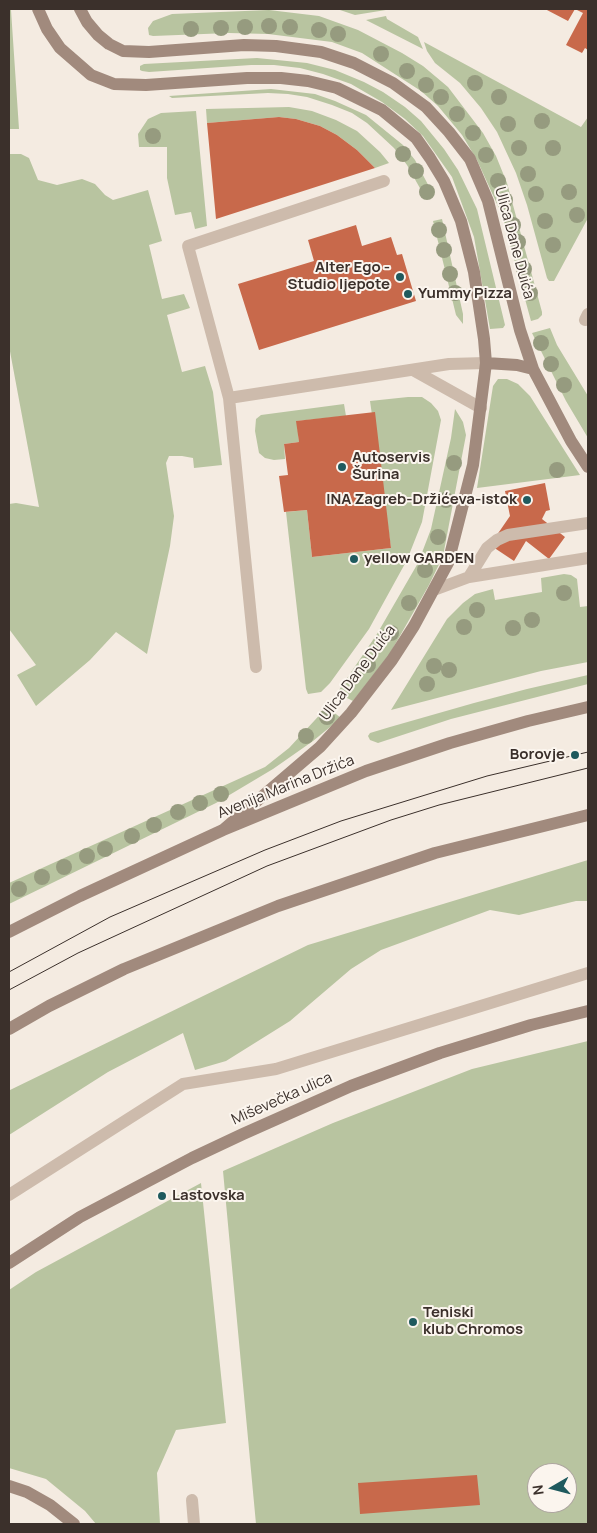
<!DOCTYPE html>
<meta charset="utf-8">
<style>
body{margin:0}
#map{position:relative;width:597px;height:1533px;overflow:hidden;background:#f4ebe1;font-family:Manrope,sans-serif}
canvas{display:block}
.frame{position:absolute;inset:0;border:10px solid #3b302b;pointer-events:none}
.north{position:absolute;left:527px;top:1463px;width:50px;height:50px;box-sizing:border-box;background:#fbf5ee;border:1px solid #aea6a0;border-radius:50%;rotate:262deg;font-size:14px;font-weight:700;line-height:20px;text-align:center;color:#3b302b}
.north::after{content:'';display:block;margin:auto;width:18px;height:22px;background:#1f5a5e;clip-path:polygon(50% 0,100% 100%,50% 72%,0 100%)}
</style>
<div id="map">
<canvas width="597" height="1533"></canvas>
<div class="frame"></div>
<div class="north">N</div>
</div>
<script>
const c = document.querySelector('canvas').getContext('2d');
c.lineJoin = 'round';
function fillPath(path, color) { c.fillStyle = color; c.fill(path, 'evenodd'); }
const toPath = rows => new Path2D(rows.map(r => 'M' + r).join(''));
function stroke(path, color, width, dash) { c.strokeStyle = color; c.lineWidth = width; c.lineCap = dash ? 'butt' : 'round'; c.setLineDash(dash || []); c.stroke(path); }
function write(font, color, halo, rows, align = 'center') {
  c.font = font + ' Manrope,sans-serif'; c.lineWidth = 4; c.setLineDash([]); c.textBaseline = 'middle'; c.strokeStyle = halo; c.fillStyle = color; for (const [text, x, y, turn = 0] of rows) {
    c.save(); c.translate(x, y); c.rotate((+turn || 0) * Math.PI / 180); c.textAlign = isNaN(turn) ? turn : align; if (halo) c.strokeText(text, 0, 0); c.fillText(text, 0, 0); c.restore();
  }
}
fillPath(toPath([
 [337,9,392,9,355,15],
 [9,10,11,10,19,129,9,129],
 [269,10,319,16,358,30,402,53,423,66,448,87,483,133,496,156,507,183,542,312,542,315,538,319,531,321,502,215,477,160,462,135,438,106,421,91,362,53,332,42,268,34,229,33,153,36,149,35,148,28,153,21,172,14],
 [386,16,387,19,418,37,423,49,366,20],
 [424,42,581,127,588,117,588,218,554,281,549,281,547,278,527,205,516,173,497,132,481,108,460,83,435,63,427,51],
 [257,58,307,63,335,70,364,82,383,92,405,107,421,121,444,149,458,170,477,209,505,325,503,328,490,329,474,237,452,177,423,136,405,119,382,102,351,84,323,74,300,68,274,65,251,65,149,72,142,71,140,70,140,66,144,64],
 [271,89,315,94,335,101,366,115,403,145,415,160,434,196,426,199,407,165,394,148,367,123,352,113,332,105,307,97,288,94,268,93,172,98,169,96],
 [289,107,312,111,336,120,357,131,380,152,389,163,375,168,357,150,337,135,320,126,296,119,279,117,207,123,206,109],
 [196,111,207,226,195,229,191,212,175,215,167,178,167,147,139,147,138,134,148,119,161,113],
 [9,154,21,154,29,158,38,180,57,185,82,179,95,184,105,195,113,200,148,190,162,241,149,245,162,299,184,294,190,308,167,315,182,372,205,366,213,392,222,465,194,468,193,458,182,456,169,456,166,463,174,516,170,546,147,654,116,632,90,660,36,706,17,675,36,665,9,629,9,504,16,503,39,507,9,346],
 [442,219,463,314,463,324,456,315,433,221],
 [550,328,557,345,588,396,588,438,566,401,532,333],
 [498,379,507,379,518,384,530,396,580,475,477,488,493,386],
 [408,397,422,397,431,403,438,411,441,420,422,522,407,560,369,629,330,683,321,692,308,694,306,689,286,512,307,510,312,557,391,548,370,401],
 [344,404,346,416,297,421,299,442,284,444,285,459,274,460,265,458,259,453,255,431,256,419,261,415],
 [455,409,463,422,466,435,443,556,429,585,389,655,353,701,337,693,377,634,418,563,431,529,451,438],
 [564,574,571,575,577,579,580,607,588,606,588,662,541,671,391,710,447,619,463,603,475,594,493,589,495,600,542,592,541,578],
 [588,675,588,684,451,719,378,743,370,740,368,736,370,733,390,727,474,703,527,689],
 [327,707,341,718,313,741,273,769,216,803,9,904,9,883,265,767,289,748],
 [588,860,588,901,576,901,519,915,490,910,381,950,351,969,290,1021,226,1061,195,1070,183,1033,108,1072,9,1135,10,1090,308,945],
 [588,1041,588,1524,256,1524,223,1171,333,1123,472,1069],
 [537,1473,567,1473,567,1503,537,1503],
 [201,1183,226,1423,176,1430,157,1473,160,1524,96,1524,85,1511,46,1479,9,1468,9,1290,36,1272]
]), '#b8c4a0');
fillPath(toPath([
 [545,9,588,9,588,50,585,48,582,53,566,45,583,13,575,9,568,21],
 [279,117,296,119,320,126,337,135,357,150,375,168,216,219,207,123],
 [356,225,362,246,391,237,397,255,402,254,416,301,259,350,238,284,314,261,308,240],
 [375,412,391,548,312,557,307,510,284,512,279,476,288,475,284,444,299,442,296,421],
 [545,483,550,510,546,511,542,519,565,537,549,559,526,541,514,561,490,545,510,516,505,491],
 [477,1475,480,1505,360,1514,358,1483]
]), '#c8694b');
stroke(toPath([
 [585,320,588,314],
 [413,370,481,408],
 [229,398,449,364,486,363],
 [469,577,588,558],
 [434,590,469,577,487,548,497,540,508,535,588,523],
 [256,667,229,398,188,246,384,181],
 [9,1195,183,1084,276,1069,588,973],
 [192,1500,194,1524]
]), '#cdbbac', 12);
stroke(toPath([
 [38,9,47,29,60,48,91,75,114,84,146,85,247,78,281,78,308,81,337,88,382,110,416,138,430,158,444,181,461,221,474,272,484,339,486,363,473,465,448,563,414,626,392,660,351,713,320,747,223,830],
 [80,9,87,22,98,35,109,44,123,51,149,52,244,45,276,46,321,52,354,63,393,83,426,107,449,132,470,159,488,201,520,330,533,369,571,441,588,467],
 [486,363,517,365,533,369],
 [9,932,80,896,223,830,366,771,450,743,528,721,588,707],
 [9,1029,49,1006,124,969,278,906,435,853,588,815],
 [9,1263,80,1217,192,1158,243,1134,351,1086,440,1053,531,1025,588,1011],
 [9,1486,27,1492,50,1505,74,1524]
]), '#a18a7d', 12);
stroke(toPath([
 [9,972,110,917,265,850,341,821,487,776,588,752],
 [9,990,78,953,267,866,391,820,439,805,588,768]
]), '#3b302b', 1);
c.fillStyle = '#969b7f';
for (const [x, y] of [
 [269,26],
 [245,27],
 [290,27],
 [221,28],
 [191,29],
 [319,30],
 [338,34],
 [381,54],
 [407,71],
 [475,83],
 [426,85],
 [441,97],
 [499,97],
 [457,114],
 [542,121],
 [508,124],
 [473,133],
 [153,136],
 [519,148],
 [553,148],
 [403,154],
 [486,155],
 [416,171],
 [528,174],
 [498,181],
 [427,192],
 [569,192],
 [536,194],
 [505,200],
 [577,215],
 [545,221],
 [513,225],
 [439,230],
 [518,242],
 [553,245],
 [444,250],
 [524,269],
 [450,274],
 [455,293],
 [530,293],
 [541,343],
 [551,364],
 [564,385],
 [454,463],
 [557,470],
 [446,500],
 [438,537],
 [425,570],
 [564,593],
 [409,603],
 [477,610],
 [532,620],
 [464,627],
 [513,628],
 [391,633],
 [368,665],
 [434,666],
 [449,670],
 [427,684],
 [327,717],
 [306,736],
 [221,794],
 [200,803],
 [178,812],
 [154,825],
 [132,836],
 [105,849],
 [87,856],
 [64,867],
 [42,877],
 [19,889]
]) { c.beginPath(); c.arc(x, y, 8, 0, 2 * Math.PI); c.fill(); }
for (const [x, y, r, color] of [
 [400,277,5,"#1f5a5e"],
 [408,294,5,"#1f5a5e"],
 [342,467,5,"#1f5a5e"],
 [527,500,5,"#1f5a5e"],
 [354,559,5,"#1f5a5e"],
 [575,755,5,"#1f5a5e"],
 [162,1196,5,"#1f5a5e"],
 [413,1322,5,"#1f5a5e"]
]) { const dot = new Path2D(); dot.arc(x, y, r, 0, 2 * Math.PI); c.fillStyle = color; c.fill(dot); stroke(dot, '#fbf5ee', 2); }
write('15px', '#3b302b', '#fbf5ee', [
 ["Ulica Dane Duića",514,243,75],
 ["Ulica Dane Duića",358,673,-53],
 ["Avenija Marina Držića",286,787,-22],
 ["Miševečka ulica",282,1099,-24]
]);
write('bold 15px', '#3b302b', '#fbf5ee', [
 ["Alter Ego -",390,268,"right"],
 ["Studio ljepote",390,285,"right"],
 ["Yummy Pizza",418,294],
 ["Autoservis",352,458],
 ["Šurina",352,475],
 ["INA Zagreb-Držićeva-istok",517,500,"right"],
 ["yellow GARDEN",364,559],
 ["Borovje",565,755,"right"],
 ["Lastovska",172,1196],
 ["Teniski",423,1313],
 ["klub Chromos",423,1330]
], 'left');
</script>
